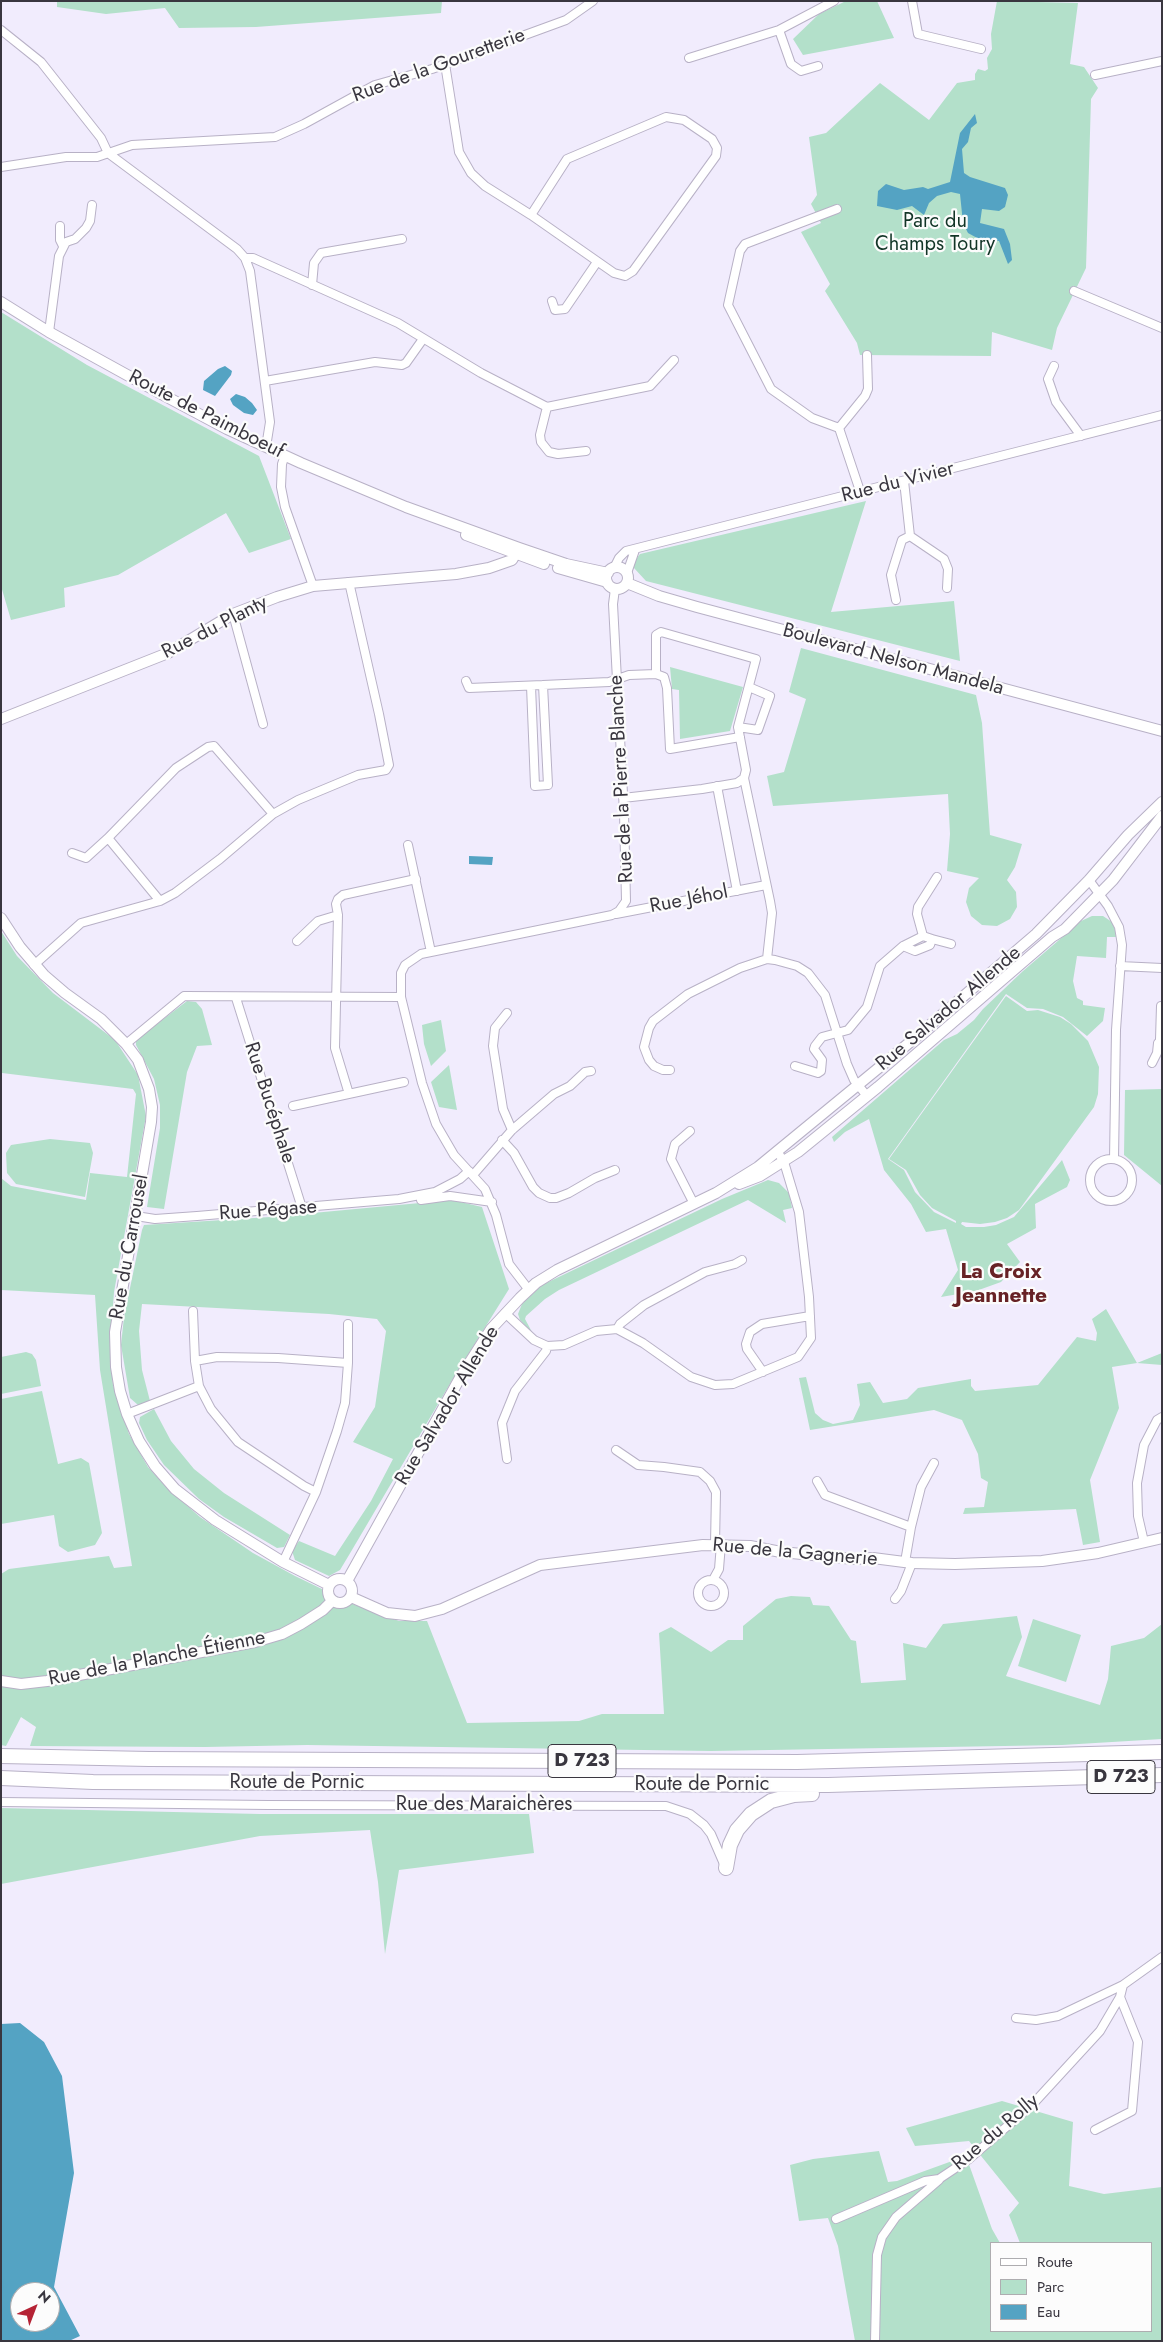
<!DOCTYPE html>
<meta charset="utf-8">
<style>
body{margin:0}
#map{position:relative;width:1163px;height:2342px;overflow:hidden;background:#f1ecfd;font-family:Jost,sans-serif}
canvas{display:block}
.frame{position:absolute;inset:0;border:2px solid #39363f;pointer-events:none}
.legend{position:absolute;left:990px;top:2242px;width:162px;height:90px;box-sizing:border-box;background:#fcfcfc;border:1px solid #aeadb0;margin:0;padding:6px 9px;list-style:none;font-size:15px;color:#39363f}
.legend li{display:flex;align-items:center;gap:10px;height:25px}
.legend b{width:25px;border:1px solid #aeadb0}
.north{position:absolute;left:10px;top:2282px;width:50px;height:50px;box-sizing:border-box;background:#fcfcfc;border:1px solid #aeadb0;border-radius:50%;rotate:43deg;font-size:14px;font-weight:700;line-height:20px;text-align:center;color:#39363f}
.north::after{content:'';display:block;margin:auto;width:18px;height:22px;background:#b52335;clip-path:polygon(50% 0,100% 100%,50% 72%,0 100%)}
</style>
<div id="map">
<canvas width="1163" height="2342"></canvas>
<div class="frame"></div>
<ul class="legend">
<li><b style="height:6px;background:#fff"></b>Route</li>
<li><b style="height:14px;background:#b3e0ca"></b>Parc</li>
<li><b style="height:14px;background:#54a3c3"></b>Eau</li>
</ul>
<div class="north">N</div>
</div>
<script>
const c = document.querySelector('canvas').getContext('2d');
c.lineJoin = 'round';
function fillPath(path, color) { c.fillStyle = color; c.fill(path, 'evenodd'); }
const toPath = rows => new Path2D(rows.map(r => 'M' + r).join(''));
function stroke(path, color, width, dash) { c.strokeStyle = color; c.lineWidth = width; c.lineCap = dash ? 'butt' : 'round'; c.setLineDash(dash || []); c.stroke(path); }
function write(font, color, halo, rows, align = 'center') {
  c.font = font + ' Jost,sans-serif'; c.lineWidth = 4.5; c.setLineDash([]); c.textBaseline = 'middle'; c.strokeStyle = halo; c.fillStyle = color; for (const [text, x, y, turn = 0] of rows) {
    c.save(); c.translate(x, y); c.rotate((+turn || 0) * Math.PI / 180); c.textAlign = isNaN(turn) ? turn : align; if (halo) c.strokeText(text, 0, 0); c.fillText(text, 0, 0); c.restore();
  }
}
fillPath(toPath([
 [57,1,442,1,441,13,256,27,179,28,165,8,106,14,57,7],
 [846,1,877,1,894,38,803,55,793,39,819,14],
 [997,1,1078,3,1070,64,1084,67,1098,88,1091,99,1086,268,1057,328,1052,350,992,332,991,356,860,355,857,343,825,291,830,284,801,232,821,223,811,204,817,195,809,137,826,133,880,83,929,120,957,83,975,80,975,74,978,69,985,71,988,69,987,58,992,49,991,34],
 [1,312,87,365,259,456,291,539,249,553,226,513,118,575,64,588,65,607,11,620,1,586],
 [866,501,831,612,954,601,960,661,646,581,634,568,633,563,640,554],
 [801,648,976,695,982,723,990,835,1022,844,1015,867,1007,880,1016,892,1017,907,1010,919,997,926,982,925,971,916,966,902,969,888,979,878,947,871,950,834,948,794,773,806,767,776,784,772,806,699,789,692],
 [670,667,743,687,730,731,680,739,679,690,672,689],
 [1092,916,1103,916,1112,922,1115,930,1116,937,1107,937,1106,958,1077,956,1073,981,1077,998,1083,1001,1083,1005,1105,1008,1103,1021,1087,1036,1063,1017,1043,1009,1027,1008,1006,994,888,1159,904,1170,915,1192,934,1212,956,1223,956,1221,932,1208,920,1195,906,1170,889,1159,988,1021,1006,996,1027,1011,1038,1010,1060,1017,1071,1024,1088,1041,1099,1067,1098,1094,1094,1107,1019,1210,1007,1218,995,1222,980,1224,962,1222,961,1224,966,1227,984,1227,996,1225,1014,1217,1062,1160,1070,1180,1067,1187,1035,1204,1036,1228,1007,1244,1020,1262,1001,1282,976,1291,941,1297,958,1270,946,1229,926,1232,911,1204,884,1170,869,1119,845,1132,834,1142,832,1137,944,1040,957,1034,974,1020,983,1009,1023,971,1081,921],
 [1,931,17,956,53,993,115,1040,138,1075,146,1116,114,1292,110,1347,113,1385,129,1434,148,1467,166,1487,200,1517,253,1553,295,1576,355,1605,399,1621,427,1621,467,1723,579,1721,602,1714,664,1714,659,1633,671,1627,711,1652,728,1640,743,1640,743,1626,776,1599,791,1596,810,1597,813,1605,829,1606,851,1640,856,1641,861,1683,906,1680,903,1643,926,1648,943,1624,1017,1616,1022,1637,1006,1676,1100,1705,1108,1679,1111,1646,1144,1638,1162,1624,1162,1739,1062,1745,711,1751,307,1745,205,1747,30,1746,36,1727,21,1717,6,1746,1,1745,1,1574,9,1569,109,1556,114,1568,132,1566,100,1370,95,1295,1,1290,1,1178,11,1186,86,1200,90,1173,127,1177,136,1094,133,1089,2,1073],
 [187,1001,196,1002,202,1009,212,1045,197,1046,187,1072,164,1209,147,1207,160,1128,160,1105,154,1079,136,1045,136,1040],
 [441,1020,446,1051,431,1066,424,1044,422,1025],
 [449,1065,457,1110,439,1107,431,1082],
 [1162,1089,1162,1186,1124,1155,1125,1090],
 [50,1139,90,1143,93,1153,85,1197,16,1184,7,1173,6,1153,11,1145],
 [768,1180,779,1183,789,1193,792,1208,783,1210,786,1223,748,1200,559,1290,545,1299,526,1316,525,1319,532,1332,520,1320,518,1314,522,1304,542,1285,722,1199],
 [452,1200,482,1207,509,1289,454,1377,349,1555,340,1570,329,1576,295,1560,292,1551,299,1541,335,1556,371,1501,393,1459,353,1442,375,1407,386,1331,377,1319,329,1314,142,1304,139,1331,142,1370,150,1401,138,1405,130,1398,121,1345,124,1317,142,1230,144,1225,270,1217],
 [1106,1309,1137,1363,1162,1353,1162,1365,1137,1363,1112,1367,1119,1408,1090,1480,1100,1542,1083,1545,1076,1509,963,1514,965,1508,984,1507,988,1482,981,1478,978,1454,962,1420,934,1410,810,1430,799,1378,806,1377,815,1413,823,1420,833,1424,853,1420,860,1405,857,1384,870,1382,883,1403,907,1399,918,1388,971,1379,971,1386,975,1391,1038,1385,1077,1337,1096,1341,1097,1333,1092,1319],
 [26,1352,32,1354,36,1360,41,1386,1,1394,1,1357],
 [42,1391,58,1464,81,1458,89,1463,102,1533,95,1545,68,1552,59,1546,54,1515,1,1524,1,1399],
 [154,1409,171,1441,194,1469,224,1493,290,1535,284,1547,277,1548,224,1517,199,1499,164,1465,147,1440,139,1423,140,1417],
 [1033,1619,1081,1635,1066,1682,1018,1666],
 [1,1808,260,1814,529,1814,534,1853,399,1870,385,1954,378,1882,370,1830,260,1836,1,1884],
 [1002,2101,1073,2122,1069,2186,1104,2194,1162,2187,1162,2341,855,2341,838,2246,828,2218,799,2221,790,2165,813,2159,879,2151,888,2182,897,2181,966,2156,992,2229,1000,2243,992,2243,992,2331,1152,2331,1152,2243,1020,2243,1009,2215,1019,2203,969,2141,915,2146,906,2128]
]), '#b3e0ca');
fillPath(toPath([
 [975,114,977,123,971,128,968,142,962,149,964,173,970,177,1005,188,1008,195,1005,207,999,211,982,209,980,223,1004,229,1010,244,1012,260,1008,264,999,241,979,239,968,233,963,223,960,194,951,192,937,196,929,203,924,215,912,206,897,210,877,206,878,191,886,184,904,190,923,187,928,189,950,182,960,133],
 [225,366,232,371,231,375,215,396,203,390,204,381,218,369],
 [236,394,245,397,252,403,257,410,253,415,244,413,233,405,230,399],
 [469,856,493,857,492,865,469,864],
 [20,2023,44,2042,62,2076,74,2173,54,2287,80,2336,69,2341,1,2341,1,2024],
 [20,2292,50,2292,50,2322,20,2322]
]), '#54a3c3');
const street = toPath([
 [912,1,918,34,981,49],
 [1,30,41,62,101,138,108,153],
 [779,30,791,64,801,71,818,66],
 [689,58,779,30,834,1],
 [445,64,459,152,471,173,485,186,531,215,614,273,625,276,633,271,716,156,717,148,712,139,684,120,666,117,567,159,531,215],
 [1095,75,1162,61],
 [108,153,237,249,245,258,250,271,270,422,266,447],
 [1,167,66,157,97,157,132,145,275,137,304,124,375,85,432,69,566,20,593,1],
 [837,209,745,244,740,251,728,305,771,389,812,418,839,428],
 [60,226,60,240,63,246],
 [245,258,253,258,398,323,481,373,547,407,650,386,674,360],
 [312,285,314,263,321,253,402,239],
 [1074,291,1162,328],
 [552,301,555,310,565,309,597,262],
 [49,332,59,256,66,242,75,239,86,228,90,221,92,205],
 [1054,366,1048,379,1056,402,1081,436],
 [265,381,375,362,402,365,406,363,423,339],
 [547,407,540,435,541,442,549,452,558,454,586,451],
 [839,428,865,396,868,389,867,355],
 [839,428,860,491],
 [285,455,282,464,281,487,285,507,313,586],
 [904,481,910,536,944,559,948,569,947,588],
 [614,568,619,558,626,551,1162,415],
 [627,573,635,550],
 [896,600,891,575,902,540,910,536],
 [233,614,263,724],
 [656,674,664,677,667,688,670,749,740,737],
 [466,681,469,688,543,685,609,682,629,675,656,674,656,635,661,632,756,659,738,727,746,770,744,778,770,901,772,913,767,959],
 [531,686,535,786,548,785,543,685],
 [738,727,758,730,770,696,749,687],
 [717,786,737,891],
 [623,798,702,789,737,783,744,778],
 [408,845,431,952],
 [72,853,86,858,108,838],
 [1089,880,1108,906,1119,927,1122,945,1116,1030,1114,1159],
 [160,901,108,838,176,768,208,747,214,746,273,814],
 [616,914,766,885],
 [923,936,932,939,930,945,915,951,903,946,923,936],
 [923,936,917,914,918,907,937,877],
 [932,939,951,944],
 [297,941,318,921,338,915],
 [34,965,81,923,160,901,175,893,220,859,273,814,298,800,358,775,386,770,389,765,379,714,349,582],
 [1120,966,1162,968],
 [236,998,302,1208],
 [507,1013,495,1028,493,1046,503,1109,512,1130],
 [1160,1039,1161,1006],
 [126,1044,184,996,401,997],
 [1152,1063,1157,1053,1158,1043,1162,1039],
 [795,1066,818,1073,821,1071,822,1060,814,1049,815,1046,822,1037,848,1030,867,1007,880,966,903,946],
 [670,1070,663,1070,654,1066,649,1060,644,1047,649,1028,653,1021,688,994,740,968,767,959,775,960,797,966,808,973,825,995,847,1064,854,1080,867,1096],
 [349,1094,335,1048,338,915,336,904,338,899,343,895,416,879],
 [293,1106,404,1082],
 [690,1131,675,1144,671,1159,694,1204],
 [502,1140,514,1153,533,1187,539,1193,550,1198,556,1198,569,1193,595,1178,615,1170],
 '1090 1180a21 21 0 1 1 42 0a21 21 0 1 1-42 0Z',
 [473,1175,512,1130,554,1094,570,1086,585,1072,591,1071],
 [421,1200,450,1196,492,1202],
 [136,1216,155,1219,197,1216,399,1199,435,1192,460,1179,469,1171],
 [529,1290,509,1264,496,1215,485,1189,454,1155,436,1124,422,1083,401,997,401,973,405,965,421,954,612,915,619,911,626,901,624,813,613,604,615,589],
 [193,1311,195,1361],
 [505,1313,534,1340,547,1346,564,1345,596,1331,617,1329,643,1343,691,1377,715,1385,733,1384,798,1357,811,1338,809,1297,799,1212,784,1162,777,1151],
 [617,1329,620,1324,644,1305,705,1272,735,1264,742,1260],
 [348,1363,348,1324],
 [763,1372,747,1349,746,1344,750,1332,762,1324,810,1316],
 [127,1414,199,1386],
 [616,1450,638,1465,664,1467,700,1472,710,1481,716,1492,715,1544],
 [507,1459,502,1423,515,1391,546,1351,547,1346],
 [817,1481,825,1495,911,1527,905,1562],
 [911,1527,921,1487,934,1463],
 [1144,1542,1138,1516,1137,1483,1144,1445,1157,1420,1162,1417],
 [283,1562,316,1492,337,1431,345,1403,348,1363,278,1358,217,1357,195,1361,199,1386,211,1409,238,1442,304,1486,316,1492],
 '698 1593a13 13 0 1 1 26 0a13 13 0 1 1-26 0Z',
 [713,1580,719,1569,721,1544],
 [895,1599,901,1591,912,1563],
 [1,1802,268,1805,666,1806,690,1814,704,1825,711,1834,724,1864],
 [1016,2018,1036,2020,1058,2016,1123,1985],
 [1095,2130,1132,2111,1138,2042,1120,1997],
 [836,2219,925,2181,939,2179,969,2159,1032,2105,1100,2031,1120,1997,1123,1985,1162,1957],
 [875,2341,877,2255,882,2237,896,2217,939,2180]
]);
const secondary = toPath([
 [1,302,49,332,167,397,227,429,301,463,406,507,519,548,566,564,608,573],
 [466,535,544,564],
 '606 578a11 11 0 1 1 22 0a11 11 0 1 1-22 0Z',
 [558,568,607,582],
 [627,583,659,596,697,607,1162,731],
 [1,719,168,653,233,614,277,597,313,586,456,574,489,568,512,560,519,548],
 [1,918,20,947,44,975,65,993,101,1019,126,1044,138,1060,149,1089,152,1107,151,1122,115,1332,116,1367,120,1391,127,1414,139,1441,155,1466,175,1489,215,1520,283,1562,329,1585],
 [739,1184,760,1176,798,1152,878,1087,1052,937,1065,929,1113,880,1162,816],
 '328 1591a12 12 0 1 1 24 0a12 12 0 1 1-24 0Z',
 [347,1581,461,1376,491,1329,520,1298,536,1283,557,1270,716,1193,758,1167,909,1043,1036,934,1089,880,1128,835,1162,802],
 [351,1597,387,1613,415,1616,442,1609,540,1565,703,1545,750,1546,781,1552,854,1559,873,1558,912,1563,955,1564,1042,1561,1098,1553,1162,1538],
 [1,1681,21,1684,47,1681,255,1642,282,1634,301,1624,323,1610,332,1601]
]);
const highway = toPath([
 [1,1756,149,1759,797,1762,1162,1752],
 [1,1778,93,1782,828,1785,1162,1775],
 [726,1868,730,1845,737,1830,751,1814,771,1801,794,1795,812,1794]
]);
stroke(street, '#b8b1c6', 10);
stroke(secondary, '#b8b1c6', 12);
stroke(highway, '#b8b1c6', 16);
stroke(street, '#fff', 8);
stroke(secondary, '#fff', 10);
stroke(highway, '#fff', 14);
for (const [x, y, w] of [
 [582,1761,68],
 [1121,1777,68]
]) { const box = new Path2D(); box.roundRect(x - w / 2, y - 16.5, w, 33, 4); c.fillStyle = '#fcfcfc'; c.fill(box); stroke(box, '#39363f', 1); }
write('bold 19px', '#39363f', null, [
 ["D 723",582,1761],
 ["D 723",1121,1777]
]);
write('20px', '#39363f', '#fcfcfc', [
 ["Rue de la Gouretterie",439,66,-20],
 ["Route de Paimboeuf",206,415,27],
 ["Rue du Vivier",898,483,-14],
 ["Rue du Planty",215,628,-27],
 ["Boulevard Nelson Mandela",893,660,15],
 ["Rue de la Pierre Blanche",622,779,-93],
 ["Rue Jéhol",689,900,-11],
 ["Rue Salvador Allende",949,1009,-40],
 ["Rue Bucéphale",269,1103,72],
 ["Rue Pégase",268,1211,-4],
 ["Rue du Carrousel",130,1247,-80],
 ["Rue Salvador Allende",448,1406,-59],
 ["Rue de la Gagnerie",795,1553,5],
 ["Rue de la Planche Étienne",157,1659,-11],
 ["Route de Pornic",297,1783],
 ["Route de Pornic",702,1785],
 ["Rue des Maraichères",484,1805],
 ["Rue du Rolly",996,2133,-40]
]);
write('20px', '#123527', '#fcfcfc', [
 ["Parc du",935,222],
 ["Champs Toury",935,245]
]);
write('bold 21px', '#672225', '#fcfcfc', [
 ["La Croix",1001,1273],
 ["Jeannette",1001,1297]
]);
</script>
